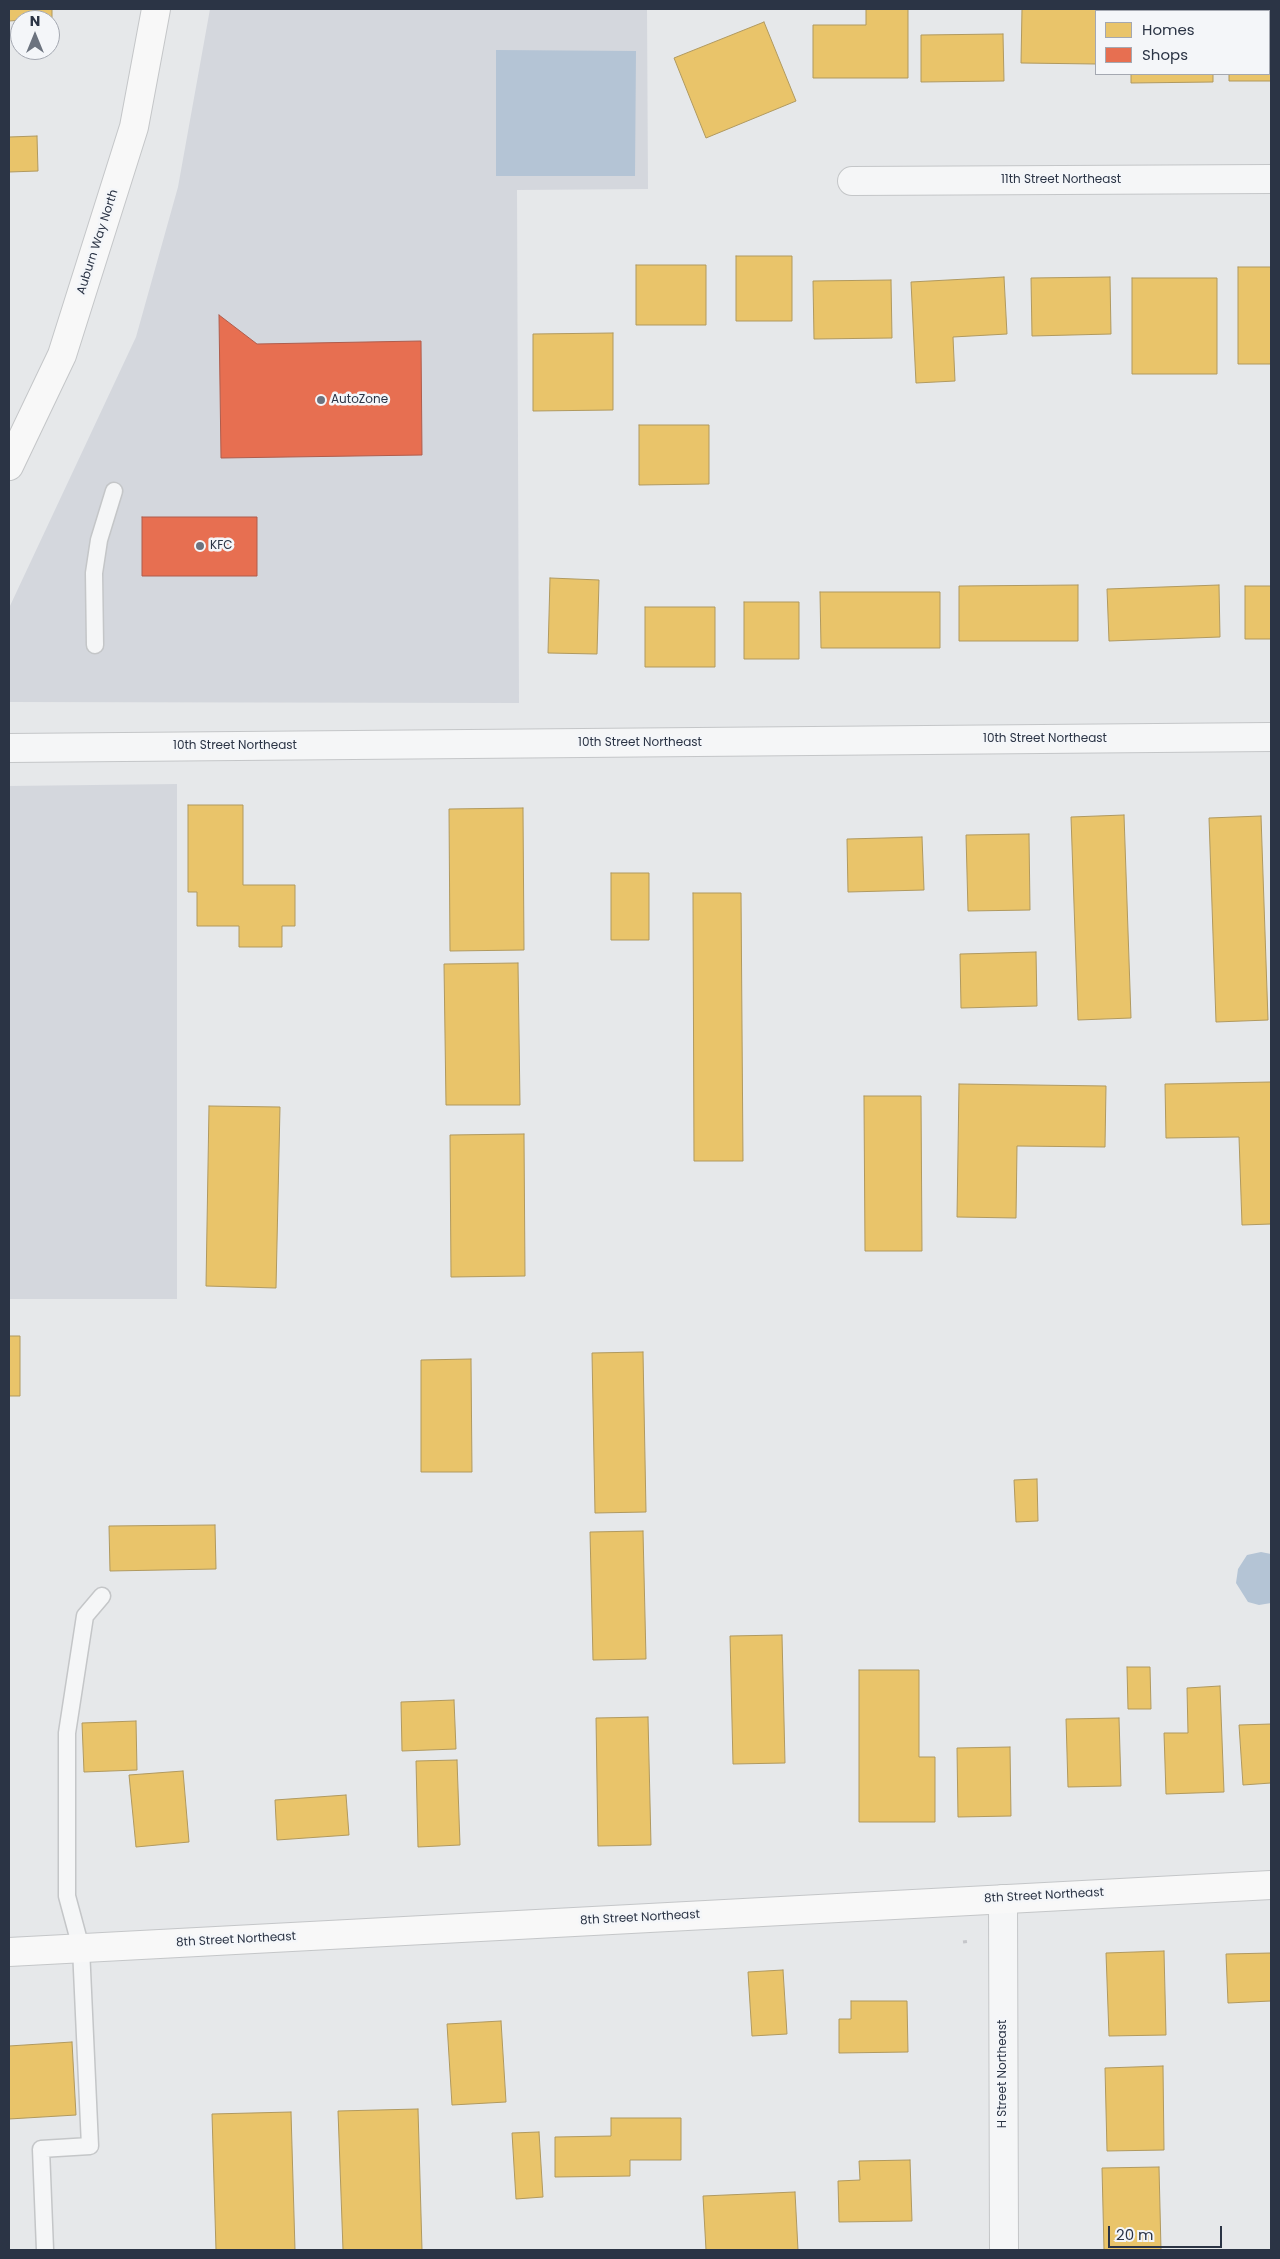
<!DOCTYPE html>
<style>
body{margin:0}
#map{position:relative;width:1280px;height:2259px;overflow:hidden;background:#e6e8ea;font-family:Poppins,sans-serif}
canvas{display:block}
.frame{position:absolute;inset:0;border:10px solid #2b3445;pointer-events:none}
.legend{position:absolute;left:1095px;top:10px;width:175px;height:65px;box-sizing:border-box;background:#f4f6f9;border:1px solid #a4a8b1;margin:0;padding:6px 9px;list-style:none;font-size:15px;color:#2b3445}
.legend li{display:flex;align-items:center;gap:10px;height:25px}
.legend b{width:25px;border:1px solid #a4a8b1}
.north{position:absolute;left:10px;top:10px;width:50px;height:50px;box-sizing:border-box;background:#f4f6f9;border:1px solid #a4a8b1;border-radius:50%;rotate:0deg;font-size:14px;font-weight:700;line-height:20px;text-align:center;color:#2b3445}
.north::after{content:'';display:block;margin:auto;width:18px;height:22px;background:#6c737f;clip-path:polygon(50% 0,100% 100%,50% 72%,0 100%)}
.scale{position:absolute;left:1108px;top:2226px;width:114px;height:22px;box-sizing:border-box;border:2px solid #2b3445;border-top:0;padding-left:6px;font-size:15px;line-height:18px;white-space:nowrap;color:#2b3445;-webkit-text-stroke:4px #f4f6f9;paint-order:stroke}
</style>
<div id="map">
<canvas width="1280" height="2259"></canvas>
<div class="frame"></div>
<ul class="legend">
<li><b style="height:14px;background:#e9c46a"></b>Homes</li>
<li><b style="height:14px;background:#e76f51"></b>Shops</li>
</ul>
<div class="north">N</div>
<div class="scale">20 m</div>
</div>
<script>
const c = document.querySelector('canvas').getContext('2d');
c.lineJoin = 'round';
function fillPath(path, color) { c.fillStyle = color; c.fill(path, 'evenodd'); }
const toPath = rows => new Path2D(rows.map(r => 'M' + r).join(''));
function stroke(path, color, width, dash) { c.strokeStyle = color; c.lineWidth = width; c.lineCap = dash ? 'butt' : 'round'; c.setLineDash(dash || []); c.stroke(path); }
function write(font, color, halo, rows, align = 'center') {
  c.font = font + ' Poppins,sans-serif'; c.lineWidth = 5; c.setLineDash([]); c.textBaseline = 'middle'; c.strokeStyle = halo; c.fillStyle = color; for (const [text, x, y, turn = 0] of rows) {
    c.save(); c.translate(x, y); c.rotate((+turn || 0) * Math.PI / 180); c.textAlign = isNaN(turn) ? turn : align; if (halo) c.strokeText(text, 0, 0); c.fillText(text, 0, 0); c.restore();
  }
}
fillPath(toPath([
 [210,9,647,9,648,189,517,190,519,703,9,702,9,608,136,337,178,187],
 [177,784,177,1299,9,1299,9,786]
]), '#d4d7dd');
fillPath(toPath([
 [496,50,636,51,635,176,496,176],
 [1261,1552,1271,1554,1271,1603,1259,1605,1248,1602,1236,1583,1238,1569,1247,1555]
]), '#b4c4d5');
const homes = toPath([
 [9,9,52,9,52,18,9,21,9,9],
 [866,9,908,9,908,78,813,78,813,25,866,25,866,9],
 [1022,9,1116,9,1116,11,1096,11,1096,64,1021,63,1022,9],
 [1228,9,1271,9,1271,81,1229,81,1229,74,1269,74,1269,11,1229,11,1228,9],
 [764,22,796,101,706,138,674,58,764,22],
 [1003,34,1004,81,921,82,921,35,1003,34],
 [1131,74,1213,74,1213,82,1131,83,1131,74],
 [37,136,38,171,9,172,9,137,37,136],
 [736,256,792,256,792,321,736,321,736,256],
 [636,265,706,265,706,325,636,325,636,265],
 [1238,267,1271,267,1271,364,1238,364,1238,267],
 [1004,277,1007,334,953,337,955,381,916,383,911,282,1004,277],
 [1110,277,1111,334,1032,336,1031,278,1110,277],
 [1132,278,1217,278,1217,374,1132,374,1132,278],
 [891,280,892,338,814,339,813,281,891,280],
 [613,333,613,410,533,411,533,334,613,333],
 [639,425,709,425,709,484,639,485,639,425],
 [550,578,599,580,597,654,548,653,550,578],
 [1078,585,1078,641,959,641,959,586,1078,585],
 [1219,585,1220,637,1109,641,1107,589,1219,585],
 [1245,586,1271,586,1271,639,1245,639,1245,586],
 [820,592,940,592,940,648,821,648,820,592],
 [744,602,799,602,799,659,744,659,744,602],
 [645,607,715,607,715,667,645,667,645,607],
 [188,805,243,805,243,885,295,885,295,926,282,926,282,947,239,947,239,926,197,926,197,892,188,892,188,805],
 [523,808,524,950,450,951,449,809,523,808],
 [1124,815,1131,1018,1078,1020,1071,817,1124,815],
 [1261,816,1268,1020,1216,1022,1209,818,1261,816],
 [1029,834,1030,910,968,911,966,835,1029,834],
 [922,837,924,890,848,892,847,839,922,837],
 [611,873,649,873,649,940,611,940,611,873],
 [693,893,741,893,743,1161,694,1161,693,893],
 [1036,952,1037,1006,961,1008,960,954,1036,952],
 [518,963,520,1105,446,1105,444,964,518,963],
 [1271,1082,1271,1224,1242,1225,1239,1137,1166,1138,1165,1084,1271,1082],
 [959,1084,1106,1086,1105,1147,1017,1146,1016,1218,957,1217,959,1084],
 [864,1096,921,1096,922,1251,865,1251,864,1096],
 [209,1106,280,1107,276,1288,206,1286,209,1106],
 [524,1134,525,1276,451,1277,450,1135,524,1134],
 [9,1336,20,1336,20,1396,9,1396,9,1336],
 [643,1352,646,1512,595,1513,592,1353,643,1352],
 [471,1359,472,1472,421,1472,421,1360,471,1359],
 [1037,1479,1038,1521,1016,1522,1014,1480,1037,1479],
 [215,1525,216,1569,110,1571,109,1526,215,1525],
 [643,1531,646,1659,593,1660,590,1532,643,1531],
 [782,1635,785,1763,733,1764,730,1636,782,1635],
 [1127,1667,1150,1667,1151,1709,1128,1709,1127,1667],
 [859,1670,919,1670,919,1757,935,1757,935,1822,859,1822,859,1670],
 [1220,1686,1224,1792,1166,1794,1164,1733,1188,1733,1187,1688,1220,1686],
 [454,1700,456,1749,402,1751,401,1702,454,1700],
 [648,1717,651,1845,598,1846,596,1718,648,1717],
 [1119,1718,1121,1786,1068,1787,1066,1719,1119,1718],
 [136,1721,137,1770,84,1772,82,1723,136,1721],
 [1271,1724,1271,1783,1243,1785,1239,1725,1271,1724],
 [1010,1747,1011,1816,958,1817,957,1748,1010,1747],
 [457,1760,460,1845,418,1847,416,1761,457,1760],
 [183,1771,189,1842,136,1847,129,1775,183,1771],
 [346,1795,349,1835,277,1840,275,1800,346,1795],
 [1164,1951,1166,2035,1109,2036,1106,1953,1164,1951],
 [1271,1953,1271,2001,1228,2003,1226,1954,1271,1953],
 [783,1970,787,2034,752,2036,748,1972,783,1970],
 [851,2001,907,2001,908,2052,839,2053,839,2019,851,2019,851,2001],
 [501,2021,506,2102,452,2105,447,2024,501,2021],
 [72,2042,76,2115,9,2119,9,2046,72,2042],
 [1163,2066,1164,2150,1107,2151,1105,2068,1163,2066],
 [418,2109,422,2250,343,2250,338,2111,418,2109],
 [291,2112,295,2250,216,2250,212,2114,291,2112],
 [611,2118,681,2118,681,2160,630,2160,630,2176,555,2177,555,2137,611,2136,611,2118],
 [539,2132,543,2197,516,2199,512,2133,539,2132],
 [910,2160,912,2221,839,2222,838,2181,860,2180,859,2161,910,2160],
 [1159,2167,1161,2250,1104,2250,1102,2168,1159,2167],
 [795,2192,798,2250,706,2250,703,2196,795,2192]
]);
fillPath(homes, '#e9c46a');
stroke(homes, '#b0995f', 1);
const shops = toPath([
 [219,315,257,344,421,341,422,455,221,458,219,315],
 [142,517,257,517,257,576,142,576,142,517]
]);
fillPath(shops, '#e76f51');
stroke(shops, '#af5d4d', 1);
const lane = toPath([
 [95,645,94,573,99,540,114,491],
 [45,2250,41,2149,90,2146,81,1948,67,1896,67,1733,85,1616,102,1596]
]);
const street = toPath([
 [852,181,1271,179],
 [9,748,1271,737],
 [1003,1899,1004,2250]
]);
const secondary = toPath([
 [9,466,62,355,134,127,156,9],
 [9,1952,1271,1885]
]);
stroke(lane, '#c4c6c8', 19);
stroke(street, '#c4c6c8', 30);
stroke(secondary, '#c4c6c8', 30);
stroke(toPath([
 [963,1942,970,1941]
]), '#c5c6ca', 3, [4, 4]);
stroke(lane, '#f5f6f7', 16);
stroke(street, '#f5f6f7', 28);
stroke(secondary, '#f8f8f8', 28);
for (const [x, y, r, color] of [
 [321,400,5,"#6c737f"],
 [200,546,5,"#6c737f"]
]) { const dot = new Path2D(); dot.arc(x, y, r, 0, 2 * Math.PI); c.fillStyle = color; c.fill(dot); stroke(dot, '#f4f6f9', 2); }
write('12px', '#2b3445', '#f4f6f9', [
 ["11th Street Northeast",1061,180],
 ["Auburn Way North",98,242,-72],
 ["10th Street Northeast",1045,739],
 ["10th Street Northeast",640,743],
 ["10th Street Northeast",235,746],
 ["8th Street Northeast",1044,1896,-3],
 ["8th Street Northeast",640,1918,-3],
 ["8th Street Northeast",236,1940,-3],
 ["H Street Northeast",1003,2074,-90]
]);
write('12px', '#2b3445', '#f4f6f9', [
 ["AutoZone",331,400],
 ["KFC",210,546]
], 'left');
</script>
